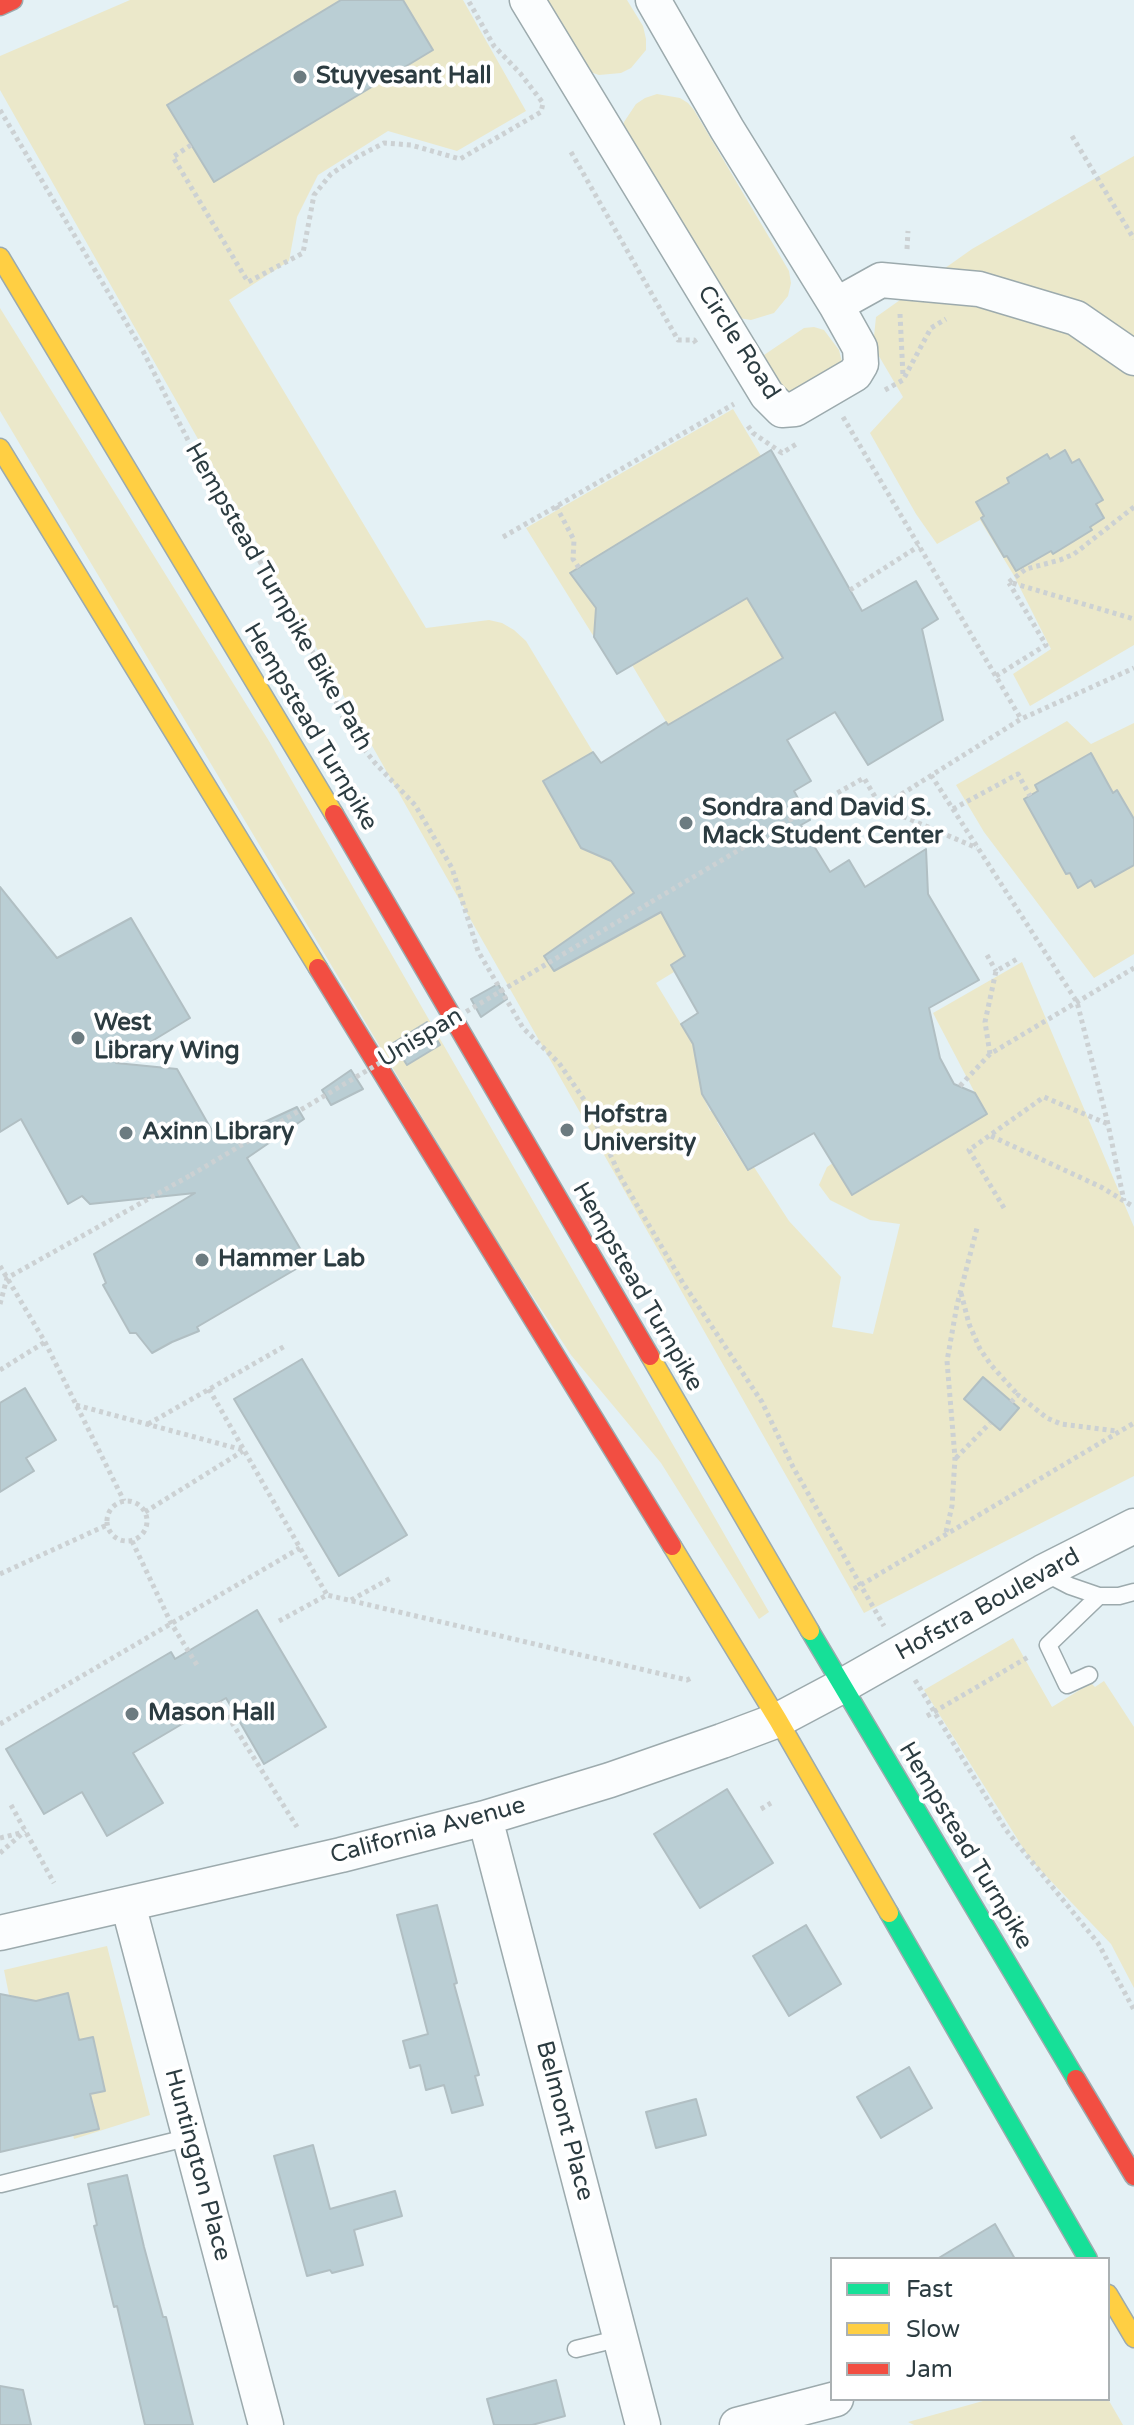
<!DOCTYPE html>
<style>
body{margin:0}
#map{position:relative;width:1134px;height:2425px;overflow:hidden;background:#e4f1f5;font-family:"Varela Round",sans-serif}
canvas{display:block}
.legend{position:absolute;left:830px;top:2257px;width:280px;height:144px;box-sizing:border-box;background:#fff;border:2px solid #abb1b3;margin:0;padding:10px 14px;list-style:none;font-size:24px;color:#2c3c41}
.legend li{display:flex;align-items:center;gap:16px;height:40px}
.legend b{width:40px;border:2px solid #abb1b3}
</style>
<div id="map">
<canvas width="1134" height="2425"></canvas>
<ul class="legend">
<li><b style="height:10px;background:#16e098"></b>Fast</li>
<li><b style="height:10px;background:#ffcf43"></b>Slow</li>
<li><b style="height:10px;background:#f24e42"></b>Jam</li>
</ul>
</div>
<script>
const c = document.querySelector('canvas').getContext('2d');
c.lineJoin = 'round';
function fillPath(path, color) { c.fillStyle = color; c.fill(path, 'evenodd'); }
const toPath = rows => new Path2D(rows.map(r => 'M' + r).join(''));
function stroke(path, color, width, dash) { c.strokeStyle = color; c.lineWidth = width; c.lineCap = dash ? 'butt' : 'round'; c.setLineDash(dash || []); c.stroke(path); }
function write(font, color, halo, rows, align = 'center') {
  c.font = font + ' "Varela Round",sans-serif'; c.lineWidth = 8; c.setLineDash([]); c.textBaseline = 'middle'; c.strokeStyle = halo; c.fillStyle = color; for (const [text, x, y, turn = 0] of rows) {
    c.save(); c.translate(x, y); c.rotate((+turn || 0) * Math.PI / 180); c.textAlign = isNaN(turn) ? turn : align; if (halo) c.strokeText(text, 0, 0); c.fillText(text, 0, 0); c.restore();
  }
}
fillPath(toPath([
 [130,0,463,0,526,111,457,151,388,131,318,175,297,217,289,261,229,300,426,628,489,620,502,623,514,630,526,641,593,752,543,782,581,848,611,861,618,871,646,885,685,956,671,965,674,972,656,983,693,1044,702,1094,710,1111,726,1103,732,1113,717,1122,747,1170,754,1167,789,1221,841,1277,832,1327,873,1334,900,1224,870,1220,830,1200,819,1185,827,1167,833,1163,853,1195,986,1114,933,1013,1022,962,1134,1227,1134,1476,864,1613,0,90,0,56],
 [540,0,627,0,643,26,646,39,646,50,631,68,621,73,599,75,587,71],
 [657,94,680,98,688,103,694,110,789,271,791,283,788,296,774,313,751,320,733,317,622,134,624,122,636,104,645,98],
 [1134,156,1134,645,1030,706,1013,674,1051,649,1013,574,980,520,937,544,916,514,870,433,903,397,873,346,876,317,972,249],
 [0,308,269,741,769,1612,759,1619,661,1463,571,1355,492,1234,0,411],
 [814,327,824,330,839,350,842,362,840,371,790,403,761,357,804,328],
 [733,409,761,456,570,573,596,608,594,637,526,528],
 [747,598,783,658,668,725,632,665],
 [1067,721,1091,744,1134,723,1134,954,1094,978,984,832,956,785],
 [1013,1638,1052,1707,1091,1683,1095,1687,1104,1681,1134,1727,1134,1988,1111,1944,1030,1859,924,1690],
 [107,1946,150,2115,74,2139,73,2135,99,2129,68,1993,36,2001,9,1995,4,1970],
 [990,2399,1108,2399,1123,2425,914,2425,908,2422]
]), '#ebe8ca');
const building = toPath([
 [341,0,403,0,433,50,214,182,167,105,341,0],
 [771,450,862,611,916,581,938,619,922,629,943,720,868,765,835,712,787,740,811,781,794,791,810,820,801,825,830,872,849,860,865,887,926,849,928,894,979,980,929,1008,940,1058,954,1084,975,1093,987,1114,852,1195,814,1133,748,1170,702,1094,693,1044,681,1024,698,1013,671,965,685,956,661,912,554,971,544,956,634,893,611,861,581,848,543,781,593,752,601,763,666,722,668,725,783,658,747,598,617,674,594,637,596,608,570,573,771,450],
 [1065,450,1072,463,1079,459,1103,500,1096,504,1104,518,1090,527,1092,530,1053,554,1051,551,1016,571,1007,556,1004,557,981,518,984,516,976,502,1009,483,1007,478,1047,454,1050,459,1065,450],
 [1091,753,1113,793,1117,790,1134,819,1134,865,1095,887,1091,880,1078,888,1070,873,1066,874,1024,799,1038,791,1035,785,1091,753],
 [0,887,57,958,131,918,190,1018,116,1063,177,1069,219,1143,297,1107,304,1119,247,1158,308,1262,197,1327,199,1331,172,1342,152,1353,136,1333,130,1333,103,1285,106,1283,94,1254,195,1193,90,1204,82,1196,68,1204,21,1119,0,1132,0,887],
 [498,984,507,999,481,1017,471,999,498,984],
 [427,1022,440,1045,407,1065,393,1043,427,1022],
 [351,1070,363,1089,331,1105,322,1090,351,1070],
 [302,1359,407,1535,339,1576,234,1399,302,1359],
 [983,1377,1019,1408,1000,1430,964,1399,983,1377],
 [25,1388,56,1440,26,1458,34,1471,0,1492,0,1403,25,1388],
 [257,1610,326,1727,264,1764,226,1698,133,1753,163,1803,107,1836,82,1792,44,1814,6,1749,171,1652,175,1659,257,1610],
 [727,1789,773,1863,700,1908,654,1834,727,1789],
 [437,1905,457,1983,454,1984,479,2075,475,2076,483,2105,452,2113,444,2085,426,2090,420,2065,410,2068,403,2041,428,2034,397,1915,437,1905],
 [806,1925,841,1984,789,2016,753,1956,806,1925],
 [68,1993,79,2040,93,2037,105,2091,90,2094,99,2129,0,2152,0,1994,36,2001,68,1993],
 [909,2067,932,2108,881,2138,857,2097,909,2067],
 [696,2099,706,2135,656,2148,646,2112,696,2099],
 [313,2145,330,2209,395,2191,402,2216,354,2230,363,2265,332,2273,330,2270,307,2276,274,2156,313,2145],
 [127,2175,144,2247,163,2317,166,2317,193,2425,145,2425,117,2306,114,2307,94,2226,97,2225,88,2184,127,2175],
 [995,2224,1015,2259,937,2259,995,2224],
 [556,2380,565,2416,532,2425,494,2425,487,2399,556,2380],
 [0,2386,23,2390,31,2425,0,2425,0,2386]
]);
fillPath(building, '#baced4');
stroke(building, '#b1bfc3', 2);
const lane = toPath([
 [1045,1573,1070,1586,1099,1596,1119,1596,1134,1592],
 [1089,1675,1067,1685,1048,1645,1099,1596],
 [1,2184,190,2137],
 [576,2349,621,2338]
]);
const street = toPath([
 [527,0,767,395,782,410,795,409,855,374,861,364,860,348,836,305,727,129,653,0],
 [836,305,881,280,979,289,1076,318,1134,358],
 [485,1818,643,2425],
 [128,1904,266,2425],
 [0,1933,341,1855,485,1818,610,1780,722,1741,778,1720,842,1686,1043,1572,1134,1526],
 [737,2425,836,2399]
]);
const fast = toPath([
 [810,1631,1076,2079],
 [889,1913,1088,2259]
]);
const slow = toPath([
 [0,257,334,814],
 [0,448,318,968],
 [650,1356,810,1631],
 [672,1546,778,1720,889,1913],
 [1108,2294,1134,2338]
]);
const jam = toPath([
 [0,6,13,0],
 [334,814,650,1356],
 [318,968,672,1546],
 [1076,2079,1134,2176]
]);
stroke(lane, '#9caaad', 19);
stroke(street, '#9caaad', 37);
stroke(fast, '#9caaad', 21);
stroke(slow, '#9caaad', 21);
stroke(jam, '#9caaad', 21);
stroke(toPath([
 [0,110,143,351,195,454,294,618,319,663,348,729,375,763,415,805,452,868,478,951,523,1028,559,1063,587,1104,621,1178,683,1283,762,1402,793,1467,884,1626],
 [1072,136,1134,239],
 [191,145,173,157,248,282,303,253,314,195,331,174,357,157,384,143,411,145,460,159,541,112,543,103,520,73,494,46,468,0],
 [571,152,678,340,694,340,696,343],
 [907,249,908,231],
 [900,314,903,376],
 [885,390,903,380,931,328,946,319],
 [843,417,1021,719],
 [748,426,753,433,782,453,798,443],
 [556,506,574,540,573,559,579,568],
 [1134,507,1074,554,1060,560,1026,569,1009,582,1134,619],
 [503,537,734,404],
 [850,590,919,546],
 [996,676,1046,645,1009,583],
 [931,775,1077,1002,1108,1124,1124,1201],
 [881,807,977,848],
 [953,809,1018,774,1030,796],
 [651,902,805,811,864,778,881,807,1021,719,1134,668],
 [987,955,996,971],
 [990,1054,985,1022,996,971,1017,959],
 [960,1086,990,1054,1134,968],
 [991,1136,1101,1187,1134,1207],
 [1004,1208,969,1150,1044,1097,1108,1124],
 [0,1266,45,1342,124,1501],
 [961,1293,969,1324,980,1349,991,1365,1018,1395],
 [0,1304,7,1278,191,1175],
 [0,1370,45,1342],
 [209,1389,327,1595],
 [1011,1402,1018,1395,1047,1418,1061,1424,1117,1431],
 [76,1405,243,1450],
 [148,1424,285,1346],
 [956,1458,990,1423],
 '107 1521a20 20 0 1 1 40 0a20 20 0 1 1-40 0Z',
 [145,1512,243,1451],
 [946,1532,952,1506,955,1458,947,1361,957,1305,977,1228],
 [132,1541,171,1623,197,1665],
 [0,1574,107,1525],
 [854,1589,1134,1423],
 [351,1600,391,1578],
 [279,1621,327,1595,687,1680,693,1677],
 [915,1680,1006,1830,1098,1943,1134,2010],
 [219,1702,297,1827],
 [927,1716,1030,1656],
 [0,1724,300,1548],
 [11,1805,54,1883],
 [761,1809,771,1803],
 [0,1838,20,1833],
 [0,1853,25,1831]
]), '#ccd1d3', 5, [4, 4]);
stroke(lane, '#fbfdfe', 16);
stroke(street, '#fbfdfe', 34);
stroke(fast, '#16e098', 18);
stroke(slow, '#ffcf43', 18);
stroke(jam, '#f24e42', 18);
stroke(toPath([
 [191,1175,651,902]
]), '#ccd1d3', 5, [4, 4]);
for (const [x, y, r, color] of [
 [300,77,8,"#6c7b80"],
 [686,823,8,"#6c7b80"],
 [78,1038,8,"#6c7b80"],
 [567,1130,8,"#6c7b80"],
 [126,1133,8,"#6c7b80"],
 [202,1260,8,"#6c7b80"],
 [132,1714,8,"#6c7b80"]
]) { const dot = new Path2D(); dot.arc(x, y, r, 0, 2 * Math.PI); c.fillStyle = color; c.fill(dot); stroke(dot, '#fff', 3); }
write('bold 24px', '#2c3c41', '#fff', [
 ["Stuyvesant Hall",316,77],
 ["Sondra and David S.",702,809],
 ["Mack Student Center",702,837],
 ["West",94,1024],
 ["Library Wing",94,1052],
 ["Hofstra",583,1116],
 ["University",583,1144],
 ["Axinn Library",142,1133],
 ["Hammer Lab",218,1260],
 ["Mason Hall",148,1714]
], 'left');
write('24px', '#2c3c41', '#fff', [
 ["Circle Road",738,343,57],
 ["Hempstead Turnpike Bike Path",278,597,60],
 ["Hempstead Turnpike",310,727,59],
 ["Unispan",421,1038,-31],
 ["Hempstead Turnpike",637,1287,60],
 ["Hofstra Boulevard",988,1605,-29],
 ["California Avenue",428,1831,-15],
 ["Hempstead Turnpike",965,1846,59],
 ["Belmont Place",564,2121,75],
 ["Huntington Place",197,2165,75]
]);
</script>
